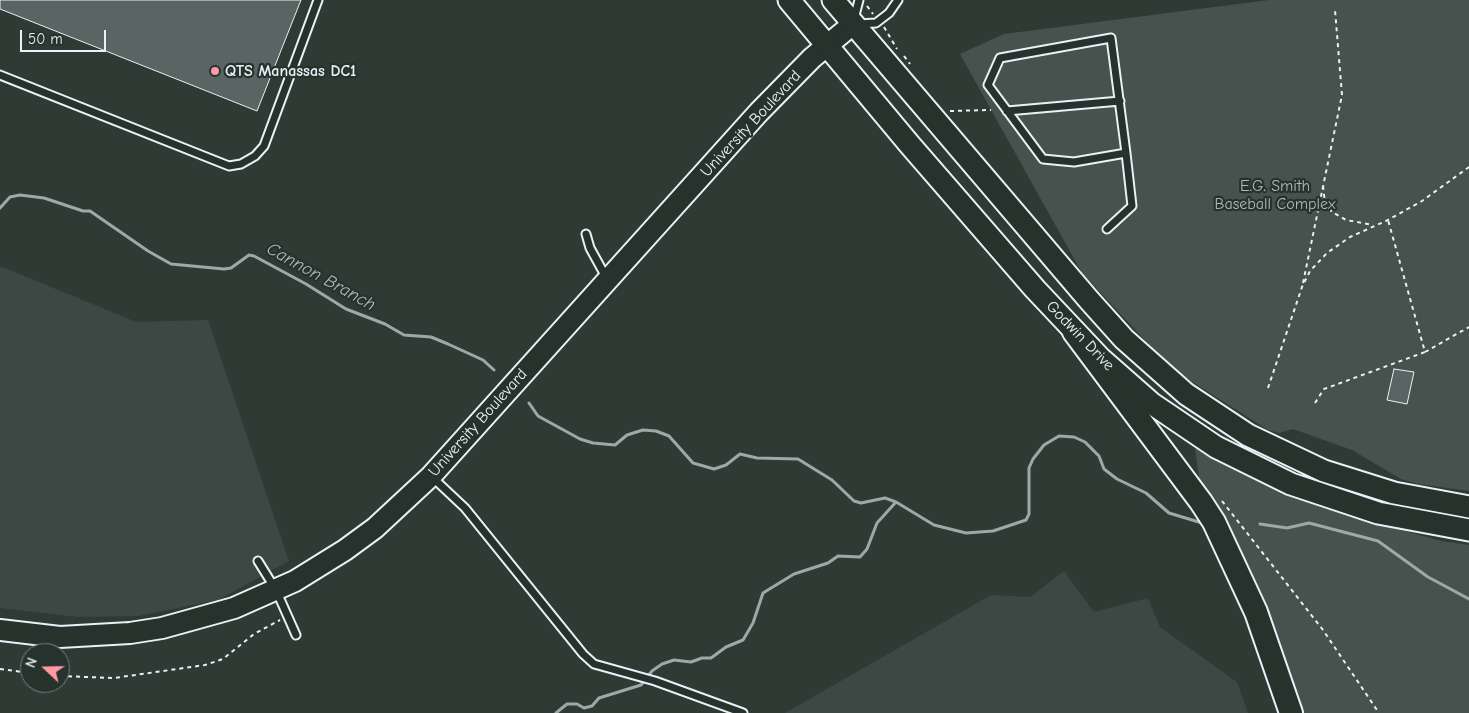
<!DOCTYPE html>
<style>
body{margin:0}
#map{position:relative;width:1469px;height:713px;overflow:hidden;background:#2e3b35;font-family:"Comic Neue",sans-serif}
canvas{display:block}
.north{position:absolute;left:20px;top:643px;width:50px;height:50px;box-sizing:border-box;background:#26332d;border:1px solid #747f7e;border-radius:50%;rotate:291deg;font-size:14px;font-weight:700;line-height:20px;text-align:center;color:#e8f1f8}
.north::after{content:'';display:block;margin:auto;width:18px;height:22px;background:#ff9aa2;clip-path:polygon(50% 0,100% 100%,50% 72%,0 100%)}
.scale{position:absolute;left:20px;top:30px;width:86px;height:22px;box-sizing:border-box;border:2px solid #e8f1f8;border-top:0;padding-left:6px;font-size:15px;line-height:18px;white-space:nowrap;color:#e8f1f8;-webkit-text-stroke:4px #26332d;paint-order:stroke}
</style>
<div id="map">
<canvas width="1469" height="713"></canvas>
<div class="north">N</div>
<div class="scale">50 m</div>
</div>
<script>
const c = document.querySelector('canvas').getContext('2d');
c.lineJoin = 'round';
function fillPath(path, color) { c.fillStyle = color; c.fill(path, 'evenodd'); }
const toPath = rows => new Path2D(rows.map(r => 'M' + r).join(''));
function stroke(path, color, width, dash) { c.strokeStyle = color; c.lineWidth = width; c.lineCap = dash ? 'butt' : 'round'; c.setLineDash(dash || []); c.stroke(path); }
function write(font, color, halo, rows, align = 'center') {
  c.font = font + ' "Comic Neue",sans-serif'; c.lineWidth = 4.5; c.setLineDash([]); c.textBaseline = 'middle'; c.strokeStyle = halo; c.fillStyle = color; for (const [text, x, y, turn = 0] of rows) {
    c.save(); c.translate(x, y); c.rotate((+turn || 0) * Math.PI / 180); c.textAlign = isNaN(turn) ? turn : align; if (halo) c.strokeText(text, 0, 0); c.fillText(text, 0, 0); c.restore();
  }
}
fillPath(toPath([
 [0,266,136,322,208,320,289,561,218,600,138,616,78,617,0,608],
 [1064,571,1094,612,1148,598,1160,627,1237,682,1248,713,785,713,991,595,1030,597]
]), '#3b4843');
fillPath(toPath([
 [1269,0,1469,0,1469,491,1418,484,1401,479,1352,450,1293,429,1279,433,1268,430,1172,369,1082,273,960,54,1004,34],
 [1195,448,1199,448,1282,492,1337,512,1441,541,1469,545,1469,713,1296,713,1200,486]
]), '#45524e');
stroke(toPath([
 [0,208,10,197,20,195,44,198,83,211,90,211,148,251,171,264,224,269,231,268,249,255,254,256,306,284,346,309,385,324,404,335,431,337,448,344,483,360,494,370],
 [529,403,538,416,580,439,593,443,615,445,627,435,643,430,656,431,669,436,693,463,714,469,726,465,740,454,757,458,798,459,832,480,854,501,861,503,885,498,896,502,934,525,966,533,993,531,1026,520,1029,514,1029,468,1033,459,1044,445,1059,436,1074,437,1085,442,1099,456,1104,469,1117,479,1146,493,1169,513,1202,523],
 [1260,524,1287,528,1309,523,1378,541,1428,577,1469,599],
 [556,713,567,704,577,704,584,708,592,706,599,698,641,685,652,671,662,664,674,660,691,662,702,658,711,658,726,647,743,640,753,623,763,593,794,574,828,563,838,556,860,557,867,549,877,523,896,502]
]), '#9da8a9', 3);
const building = toPath([
 [0,0,301,0,257,111,0,9,0,0],
 [1394,369,1414,372,1407,404,1387,400,1394,369]
]);
fillPath(building, '#596563');
stroke(building, '#e8f1f8', 1);
const service = toPath([
 [854,19,859,0],
 [858,24,876,23,889,13,898,0],
 [0,75,229,166,241,164,255,156,264,146,318,0],
 [1007,111,1120,101],
 [1107,229,1132,206,1126,153,1111,38,1000,58,988,85,1043,159,1074,162,1126,153],
 [586,234,590,248,606,277],
 [431,476,465,508,583,654,594,664,655,681,743,713],
 [258,561,276,590,296,635]
]);
const secondary = toPath([
 [0,630,60,637,130,633,162,628,234,608,295,581,345,550,375,528,431,476,759,112,812,58,853,24]
]);
const primary = toPath([
 [789,0,910,145,1035,289,1101,359,1151,403,1216,447,1291,484,1378,513,1469,530],
 [833,0,1089,300,1124,339,1186,394,1248,435,1324,471,1394,493,1469,507]
]);
const trunk = toPath([
 [1074,332,1201,502,1214,522,1256,612,1291,713]
]);
stroke(service, '#e8f1f8', 11);
stroke(secondary, '#e8f1f8', 24);
stroke(primary, '#e8f1f8', 25);
stroke(trunk, '#e8f1f8', 26);
stroke(toPath([
 [867,6,873,14],
 [884,27,897,49],
 [904,56,910,64],
 [950,111,991,110],
 [1323,186,1325,203,1332,212,1346,220,1373,225],
 [1303,283,1342,95,1335,10],
 [1425,352,1469,327],
 [1268,388,1302,287,1310,271,1327,253,1350,237,1388,220,1422,201,1469,167],
 [1315,403,1324,389,1425,352,1388,220],
 [1222,501,1323,630,1379,713],
 [0,669,30,673],
 [60,676,114,678,205,665,223,659,254,634,280,620]
]), '#e8f1f8', 2, [4, 4]);
stroke(service, '#26332d', 7);
stroke(secondary, '#26332d', 20);
stroke(primary, '#26332d', 21);
stroke(trunk, '#26332d', 22);
for (const [x, y, r, color] of [
 [215,71,5,"#ff9aa2"]
]) { const dot = new Path2D(); dot.arc(x, y, r, 0, 2 * Math.PI); c.fillStyle = color; c.fill(dot); stroke(dot, '#26332d', 2); }
write('bold 16px', '#e8f1f8', '#26332d', [
 ["QTS Manassas DC1",225,71]
], 'left');
write('16px', '#e8f1f8', '#26332d', [
 ["University Boulevard",751,124,-47],
 ["Godwin Drive",1080,336,46],
 ["University Boulevard",478,423,-48]
]);
write('16px', '#afb9bc', '#26332d', [
 ["E.G. Smith",1275,186],
 ["Baseball Complex",1275,204]
]);
write('italic 18px', '#b0babd', '#26332d', [
 ["Cannon Branch",321,277,29]
]);
</script>
